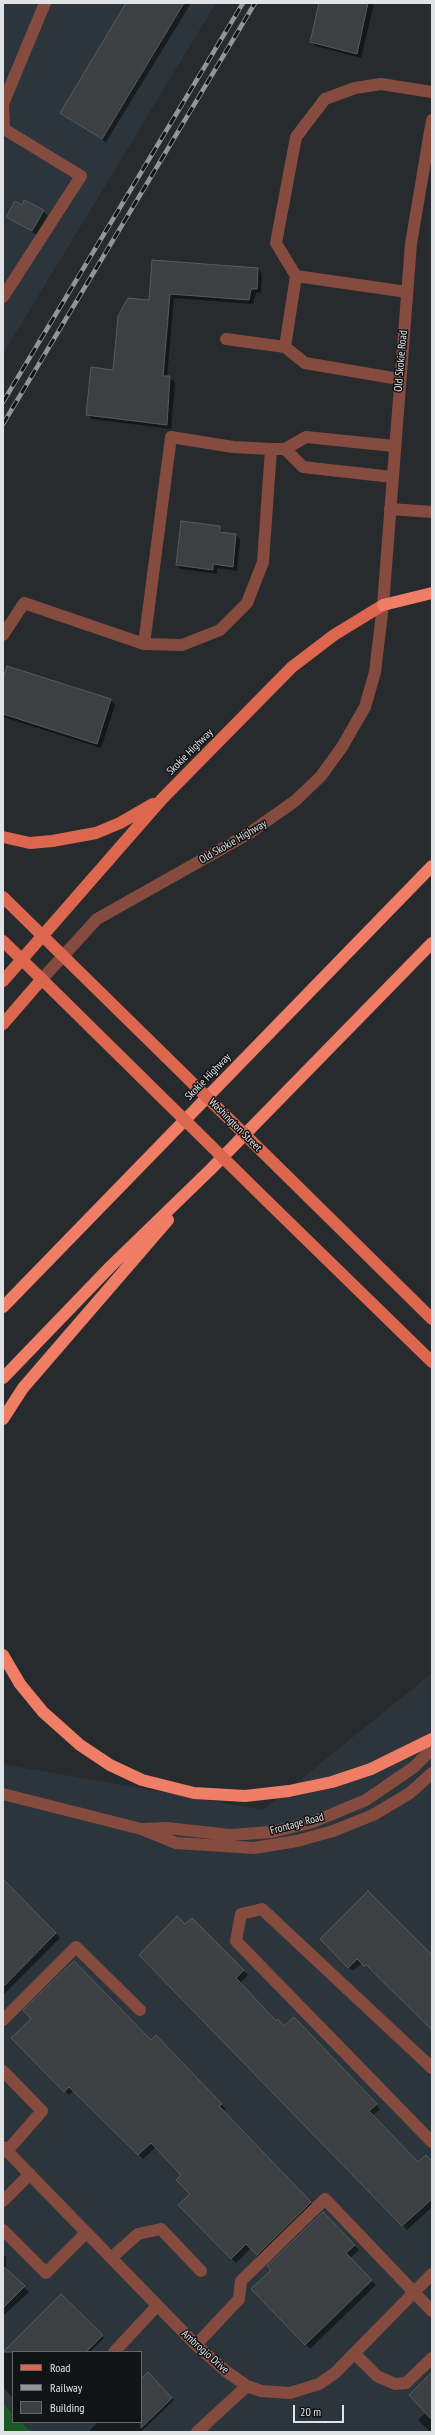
<!DOCTYPE html>
<style>
body{margin:0}
#map{position:relative;width:435px;height:2435px;overflow:hidden;background:#272b2e;font-family:"PT Sans Narrow",sans-serif}
canvas{display:block}
.frame{position:absolute;inset:0;border:4px solid #e0e3e5;pointer-events:none}
.legend{position:absolute;left:12px;top:2351px;width:130px;height:72px;box-sizing:border-box;background:#121315;border:1px solid #646668;margin:0;padding:5px 7px;list-style:none;font-size:12px;color:#e0e3e5}
.legend li{display:flex;align-items:center;gap:8px;height:20px}
.legend b{width:20px;border:1px solid #646668}
.scale{position:absolute;left:293px;top:2405px;width:51px;height:18px;box-sizing:border-box;border:2px solid #e0e3e5;border-top:0;padding-left:5px;font-size:12px;line-height:14px;white-space:nowrap;color:#e0e3e5;-webkit-text-stroke:3px #121315;paint-order:stroke}
</style>
<div id="map">
<canvas width="435" height="2435"></canvas>
<div class="frame"></div>
<ul class="legend">
<li><b style="height:5px;background:#dd664e"></b>Road</li>
<li><b style="height:5px;background:#939699"></b>Railway</li>
<li><b style="height:11px;background:#3c4043"></b>Building</li>
</ul>
<div class="scale">20 m</div>
</div>
<script>
const c = document.querySelector('canvas').getContext('2d');
c.lineJoin = 'round';
function fillPath(path, color) { c.fillStyle = color; c.fill(path, 'evenodd'); }
const toPath = rows => new Path2D(rows.map(r => 'M' + r).join(''));
function stroke(path, color, width, dash) { c.strokeStyle = color; c.lineWidth = width; c.lineCap = dash ? 'butt' : 'round'; c.setLineDash(dash || []); c.stroke(path); }
function write(font, color, halo, rows, align = 'center') {
  c.font = font + ' "PT Sans Narrow",sans-serif'; c.lineWidth = 3; c.setLineDash([]); c.textBaseline = 'middle'; c.strokeStyle = halo; c.fillStyle = color; for (const [text, x, y, turn = 0] of rows) {
    c.save(); c.translate(x, y); c.rotate((+turn || 0) * Math.PI / 180); c.textAlign = isNaN(turn) ? turn : align; if (halo) c.strokeText(text, 0, 0); c.fillText(text, 0, 0); c.restore();
  }
}
fillPath(toPath([
 [3,3,216,3,3,354],
 [432,1673,432,2432,28,2432,18,2422,141,2422,141,2352,13,2352,13,2417,3,2407,3,1764,263,1810]
]), '#2c353b');
fillPath(toPath([
 [3,2404,13,2414,13,2422,21,2422,31,2432,3,2432]
]), '#1a5826');
fillPath(toPath([
 [127,3,191,3,106,142,61,113],
 [320,3,374,3,361,58,316,46,311,42],
 [22,206,43,211,48,216,37,235,8,217],
 [153,261,258,269,262,274,261,293,256,293,253,304,174,298,167,377,175,382,171,429,92,419,88,415,113,371,149,301],
 [220,527,224,534,236,535,240,540,237,571,217,568,217,574,181,569,177,565],
 [3,682,110,700,115,705,101,748,3,717],
 [3,1881,60,1938,3,1995],
 [192,1919,248,1975,240,1983,276,2023,285,2027,294,2018,380,2109,372,2116,418,2163,432,2162,432,2207,407,2230,140,1955],
 [321,1939,432,1956,432,2027,399,1995,362,1963,353,1971],
 [12,2038,161,2041,226,2109,223,2112,315,2207,262,2259,251,2248,236,2263,179,2205,191,2194,182,2175,156,2147,143,2159,74,2090,69,2095],
 [323,2213,359,2250,350,2258,376,2285,310,2349,252,2289,272,2270],
 [3,2255,6,2257,6,2270,29,2292,3,2316],
 [61,2295,104,2338,90,2352,13,2352,13,2398,3,2387,3,2353],
 [148,2373,174,2400,141,2432,88,2432,98,2422,141,2422,141,2380],
 [432,2373,432,2432,430,2432,418,2420,426,2412]
]), '#0007');
const building = toPath([
 [126,3,184,3,102,139,60,113,126,3],
 [319,3,368,3,357,54,310,42,319,3],
 [24,200,44,210,32,231,6,217,15,201,22,205,24,200],
 [152,260,258,268,257,289,251,289,249,300,170,294,163,376,170,376,167,425,86,415,91,367,113,370,118,316,128,298,149,300,152,260],
 [181,521,220,526,220,532,236,534,233,567,213,564,213,570,176,565,181,521],
 [7,666,111,699,97,744,3,714,3,679,7,666],
 [3,1879,56,1933,3,1987,3,1879],
 [368,1891,432,1955,432,2030,366,1965,364,1966,357,1959,348,1968,320,1939,368,1891],
 [177,1916,185,1924,192,1918,244,1970,236,1978,276,2021,278,2019,284,2026,294,2017,377,2104,369,2111,418,2162,426,2155,432,2161,432,2199,402,2226,139,1955,177,1916],
 [74,1961,151,2040,156,2035,222,2104,219,2106,311,2202,257,2255,246,2244,231,2259,178,2205,190,2194,176,2180,181,2175,151,2143,138,2155,69,2087,64,2092,11,2038,31,2019,23,2010,74,1961],
 [323,2212,355,2245,346,2253,372,2280,305,2345,251,2289,271,2270,267,2266,323,2212],
 [3,2266,25,2286,3,2308,3,2266],
 [61,2294,103,2335,86,2352,3,2352,61,2294],
 [148,2372,172,2398,141,2428,141,2379,148,2372],
 [432,2372,432,2420,409,2395,432,2372]
]);
fillPath(building, '#3c4043');
stroke(building, '#575b5e', 1);
stroke(toPath([
 [296,276,276,243,296,137,325,99,355,88,381,84,432,92],
 [3,297,81,176,4,129,3,104,45,3],
 [226,339,285,347],
 [399,379,305,363,285,347,296,276,407,292],
 [285,449,303,467,392,477],
 [390,509,432,512],
 [3,635,24,603,144,644,182,645,220,630,247,603,263,562,271,449],
 [144,644,171,437,233,447,271,449,285,449,306,437,394,446],
 [42,979,97,919,248,834,295,801,321,776,342,747,365,707,375,672,383,605,411,244,432,120],
 [3,1794,141,1829,176,1843,254,1848,297,1841,333,1831,373,1815,410,1793,432,1773],
 [144,1829,167,1828,230,1835,272,1832,313,1822,366,1800,414,1767,432,1749],
 [3,2020,76,1947,140,2010],
 [432,2068,262,1909,241,1914,236,1941,432,2142],
 [3,2071,42,2111,7,2151],
 [3,2147,196,2345,227,2372,247,2386,261,2391,290,2393,319,2384,335,2373,432,2274],
 [3,2201,30,2174],
 [3,2230,46,2273,86,2233],
 [111,2258,138,2234,161,2229,201,2271],
 [196,2345,239,2299,241,2281,325,2199,432,2311],
 [114,2352,157,2306],
 [354,2353,377,2376,395,2384,406,2383,432,2358],
 [197,2432,247,2386]
]), '#854b3f', 12);
stroke(toPath([
 [3,837,30,843,52,841,96,833,120,823,153,804],
 [3,897,165,1056],
 [3,941,141,1077],
 [3,981,162,799,292,667,334,635,383,605],
 [3,1024,42,979],
 [289,1178,432,1319],
 [267,1201,432,1362]
]), '#dd664e', 12);
stroke(toPath([
 [383,605,432,593],
 [3,1307,432,866],
 [3,1378,111,1266,211,1169,432,943],
 [3,1419,23,1388,168,1220],
 [3,1655,20,1684,43,1712,80,1745,110,1765,142,1780,194,1793,245,1796,289,1791,332,1782,371,1769,432,1739]
]), '#f07d66', 12);
const rail = toPath([
 [3,402,243,3],
 [3,424,255,3]
]);
stroke(rail, '#939699', 4.5);
stroke(rail, '#121315', 3, [9]);
stroke(toPath([
 [165,1056,289,1178],
 [141,1077,267,1201]
]), '#dd664e', 12);
write('11px', '#e0e3e5', '#121315', [
 ["Old Skokie Road",401,361,-85],
 ["Skokie Highway",190,752,-45],
 ["Old Skokie Highway",233,842,-30],
 ["Skokie Highway",208,1077,-46],
 ["Washington Street",235,1125,45],
 ["Frontage Road",297,1824,-15],
 ["Ambrogio Drive",205,2352,42]
]);
</script>
